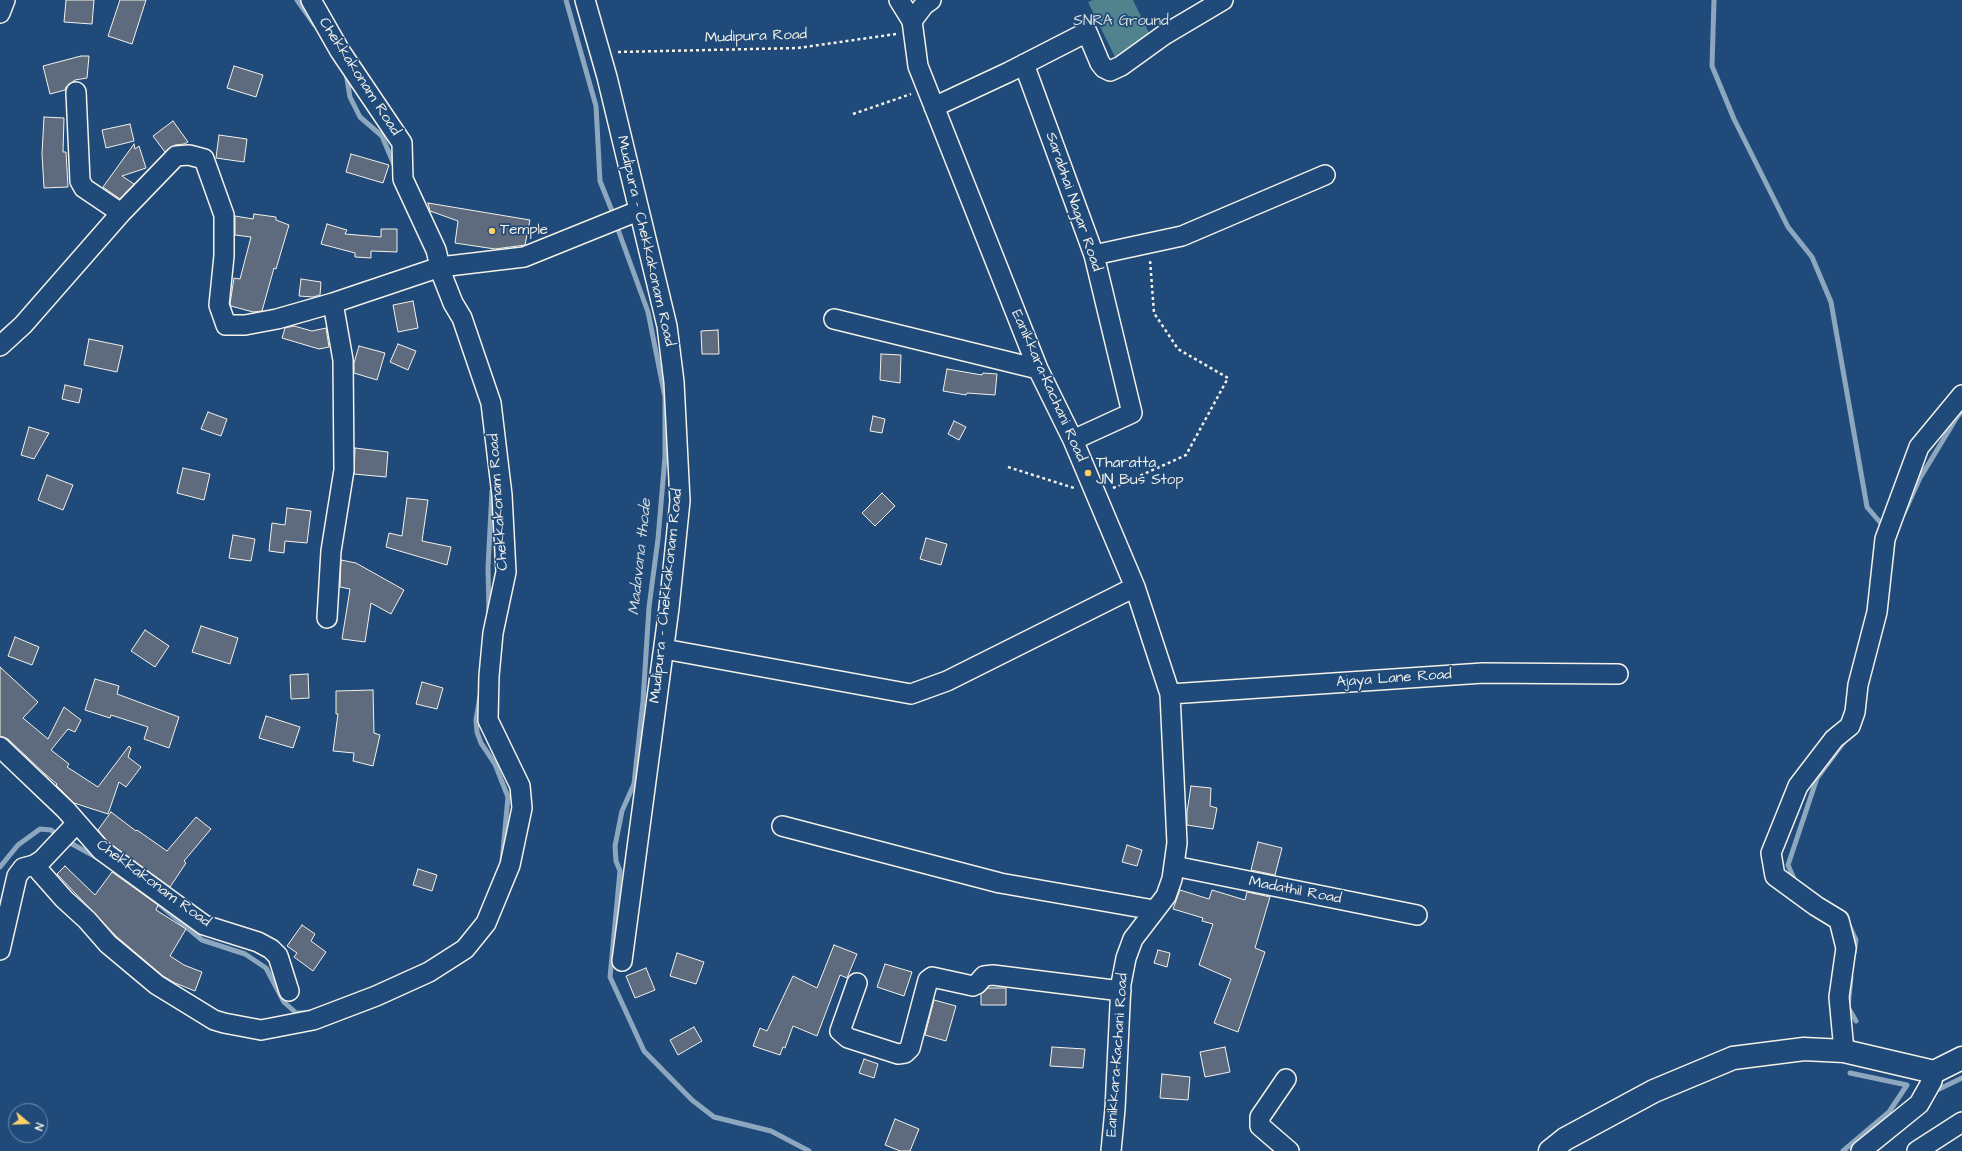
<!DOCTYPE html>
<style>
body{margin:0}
#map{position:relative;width:1962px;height:1151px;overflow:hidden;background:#1f4a7a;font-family:"Architects Daughter",sans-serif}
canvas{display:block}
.north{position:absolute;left:8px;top:1103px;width:40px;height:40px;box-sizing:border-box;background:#1f4a7a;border:1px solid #748da6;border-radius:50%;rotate:109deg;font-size:11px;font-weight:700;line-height:16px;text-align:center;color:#f4f1e8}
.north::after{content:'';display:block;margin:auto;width:14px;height:18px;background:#ffd166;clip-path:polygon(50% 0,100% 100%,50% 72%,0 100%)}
</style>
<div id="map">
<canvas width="1962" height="1151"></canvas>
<div class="north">N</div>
</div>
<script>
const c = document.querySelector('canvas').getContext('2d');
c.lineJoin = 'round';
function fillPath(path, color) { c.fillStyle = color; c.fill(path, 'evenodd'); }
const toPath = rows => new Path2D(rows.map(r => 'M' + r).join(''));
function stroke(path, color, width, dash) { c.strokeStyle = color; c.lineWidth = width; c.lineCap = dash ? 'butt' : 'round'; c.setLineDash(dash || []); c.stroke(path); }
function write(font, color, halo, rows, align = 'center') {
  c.font = font + ' "Architects Daughter",sans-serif'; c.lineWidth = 3.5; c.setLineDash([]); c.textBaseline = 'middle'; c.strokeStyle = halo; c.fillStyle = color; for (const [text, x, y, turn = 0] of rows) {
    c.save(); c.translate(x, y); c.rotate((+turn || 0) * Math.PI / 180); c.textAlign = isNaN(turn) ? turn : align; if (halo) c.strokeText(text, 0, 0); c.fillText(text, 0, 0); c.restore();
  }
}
fillPath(toPath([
 [1093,0,1133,0,1151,37,1115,57,1088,2]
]), '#51838f');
stroke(toPath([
 [297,0,314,24],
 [566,0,596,106,600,181,614,216],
 [1714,0,1712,66,1734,119,1788,227,1812,257,1831,302,1867,507,1884,527],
 [346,73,350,97,360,117,382,136,395,167],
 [616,224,648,312,665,397,665,457,658,539,649,607,643,701,634,784,622,811,615,846,616,861,620,871,610,977,644,1051,692,1100,714,1117,771,1131,809,1151],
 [1904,513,1920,478,1957,417,1962,411],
 [489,614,488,567,492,491],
 [480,696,476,720,477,732,481,743,495,764,508,797,502,862],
 [0,867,18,845,40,829,51,830,61,838,98,858],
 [1795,881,1788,865,1817,778,1846,739],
 [148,895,202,940,245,954,266,968,284,1002,296,1013,305,1013],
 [1849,925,1856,940,1854,953],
 [1851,977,1848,1007,1856,1021],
 [1935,1091,1962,1078],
 [1843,1151,1889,1112,1907,1085,1850,1073]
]), '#8da7bf', 5);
const building = toPath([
 [66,0,94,0,92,24,64,22,66,0],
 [120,0,146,0,132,44,108,36,120,0],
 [81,56,89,56,87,78,75,80,66,87,65,90,50,94,43,66,81,56],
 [234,66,263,75,256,97,227,88,234,66],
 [44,117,64,118,63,152,66,152,68,187,44,188,42,154,44,117],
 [173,121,188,142,184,144,175,145,165,152,153,136,173,121],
 [130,124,134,141,106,148,102,130,130,124],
 [219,135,247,139,244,162,216,158,219,135],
 [134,144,135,149,139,146,146,168,122,176,134,184,120,199,103,187,134,144],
 [351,154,389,165,383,183,346,172,351,154],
 [428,203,530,220,525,245,495,249,455,243,458,221,430,211,428,203],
 [254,214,276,217,276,220,289,225,276,269,274,268,262,311,253,312,231,306,230,304,234,278,240,279,251,237,235,235,235,216,253,219,254,214],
 [327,224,347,230,345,234,381,237,381,229,397,229,397,252,371,251,371,258,355,257,355,253,321,244,327,224],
 [301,279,321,282,320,295,313,297,299,296,301,279],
 [413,301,418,328,398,332,393,305,413,301],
 [294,326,312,331,326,328,329,347,319,349,282,338,285,328,294,326],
 [718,330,719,354,702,354,701,331,718,330],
 [89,339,123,346,117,372,84,365,89,339],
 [398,344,416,351,408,370,390,362,398,344],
 [359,346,385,353,377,380,354,373,354,363,359,346],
 [881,354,901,355,900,383,880,380,881,354],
 [947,369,982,375,983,373,997,374,995,395,967,393,966,395,943,391,947,369],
 [65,385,82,389,79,403,62,399,65,385],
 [208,412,227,419,221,436,201,429,208,412],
 [873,416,885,419,882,433,870,431,873,416],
 [954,421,966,427,959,440,948,434,954,421],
 [29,427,49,433,34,459,21,455,29,427],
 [355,448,388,452,386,477,354,474,355,448],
 [183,468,210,474,204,500,177,493,183,468],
 [47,475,73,485,63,510,38,500,47,475],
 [882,493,895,506,875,526,862,513,882,493],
 [407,498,428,500,422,541,451,547,447,565,386,547,389,533,402,536,407,498],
 [287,508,311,511,307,543,285,541,284,553,269,551,272,523,285,525,287,508],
 [233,535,255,539,251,561,229,558,233,535],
 [926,538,947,544,941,565,920,559,926,538],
 [341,560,356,563,404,590,391,614,371,603,365,642,342,639,350,589,340,587,341,560],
 [201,626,238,638,230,664,192,652,201,626],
 [145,630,169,646,155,667,131,651,145,630],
 [15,637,39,647,32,665,8,656,15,637],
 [0,667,38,702,23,718,48,739,64,707,81,720,75,732,68,729,51,750,69,764,67,767,98,787,129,746,131,748,128,757,141,767,126,787,119,782,108,814,74,803,56,785,57,784,45,774,8,739,0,736,0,667],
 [308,674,309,698,291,699,290,675,308,674],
 [95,679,119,686,117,694,179,717,169,748,144,739,148,727,111,715,110,718,85,710,95,679],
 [422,682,443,688,437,709,416,704,422,682],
 [373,690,374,733,380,735,373,766,353,761,354,753,333,751,338,714,336,714,336,691,373,690],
 [266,716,300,727,293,748,259,738,266,716],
 [1191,786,1211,788,1210,806,1217,808,1213,829,1187,825,1187,812,1191,786],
 [111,812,136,831,137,830,167,851,196,817,211,829,184,861,186,863,170,887,108,842,98,830,111,812],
 [1258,842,1282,848,1275,875,1251,870,1258,842],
 [1127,845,1142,850,1137,866,1122,862,1127,845],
 [65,866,95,895,112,872,158,905,156,910,186,929,170,956,184,965,202,972,195,991,175,983,163,976,116,936,57,874,65,866],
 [418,869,437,875,432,891,413,885,418,869],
 [1180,890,1209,899,1212,890,1245,900,1247,892,1270,897,1255,948,1265,952,1238,1032,1214,1023,1231,979,1199,965,1213,924,1202,921,1203,918,1173,909,1180,890],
 [302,925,315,934,311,941,326,952,313,971,294,957,297,953,287,946,302,925],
 [834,945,857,954,847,978,840,975,817,1036,793,1026,785,1048,783,1047,780,1055,753,1046,760,1028,767,1031,793,976,817,988,834,945],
 [1158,950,1170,953,1167,967,1154,963,1158,950],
 [677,953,704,962,696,984,670,976,677,953],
 [885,964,912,972,904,996,877,987,885,964],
 [646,968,655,990,635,998,626,976,646,968],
 [988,988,1006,988,1006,1005,981,1005,981,994,988,988],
 [934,1000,956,1006,946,1041,925,1035,934,1000],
 [694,1027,702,1041,678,1055,670,1040,694,1027],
 [1052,1047,1085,1049,1083,1068,1050,1066,1052,1047],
 [1225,1047,1230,1072,1205,1077,1200,1052,1225,1047],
 [864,1059,878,1064,874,1078,859,1073,864,1059],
 [1162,1074,1190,1077,1188,1100,1160,1098,1162,1074],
 [895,1119,919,1129,910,1151,900,1151,885,1145,895,1119]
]);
fillPath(building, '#5e6b7e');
stroke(building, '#f4f1e8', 1);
const minor = toPath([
 [585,0,607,77,667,326,674,382,680,501,669,608,622,961],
 [899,0,912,21],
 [931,0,924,5,912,21,918,66,1038,369,1073,440,1135,587,1170,694,1177,843,1172,879,1166,896,1133,939,1126,958,1121,984,1115,1109,1111,1151],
 [0,13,5,0],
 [1024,64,1094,255,1132,413,1073,440],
 [76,92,80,181,84,188,121,213],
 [934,107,1009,72,1087,32,1100,63,1104,68,1110,71,1121,66,1164,35,1223,0],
 [1094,255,1182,236,1325,175],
 [834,319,1038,369],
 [0,346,23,325,121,213,176,156,189,155,204,159,224,215,224,256,219,305,226,325,245,325,277,319,333,303,440,267,524,257,638,211],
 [327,618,331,551,344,470,343,360,333,303],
 [664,649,911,694,947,681,1135,587],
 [1170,694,1483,673,1618,674],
 [0,747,66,810,101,850,204,925,258,942,271,949,278,956,289,991],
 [77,823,42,860,34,865,64,899,87,920,108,944,157,985,214,1020,224,1023,261,1030,313,1020,376,996,429,972,465,949,486,923,510,865,522,808,520,786,488,720,489,676,493,633,506,572,502,495,491,403,462,318,453,303,442,275,436,250,403,179,402,143,340,51,311,0],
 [782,826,1000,883,1154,910],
 [1174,866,1417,915],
 [0,950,17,876,23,868,34,865],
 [857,983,840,1031,848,1038,898,1054,905,1053,910,1048,928,980,932,977,973,986,977,984,984,976,993,975,1121,991],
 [1844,1051,1839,997,1846,948,1839,920,1816,906,1775,876,1771,853,1798,786,1834,739,1850,726,1855,712,1858,685,1877,612,1885,539,1919,447,1962,395],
 [1286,1079,1260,1117,1260,1126,1289,1151],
 [1861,1151,1919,1104,1932,1081,1934,1072],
 [1917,1151,1962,1122]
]);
const major = toPath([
 [1550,1151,1565,1139,1654,1091,1733,1058,1804,1049,1844,1051,1934,1072,1962,1058]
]);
stroke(minor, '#f4f1e8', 22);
stroke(major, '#f4f1e8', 25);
stroke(toPath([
 [618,52,798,48,896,34],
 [853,114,911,94],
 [1008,467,1074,488],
 [1113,488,1186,455,1228,378,1178,349,1154,313,1150,260]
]), '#f4f1e8', 2.5, [3, 3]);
stroke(minor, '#1f4a7a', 19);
stroke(major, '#1f4a7a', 22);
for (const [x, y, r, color] of [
 [492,231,4,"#ffd166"],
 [1088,473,4,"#ffd166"]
]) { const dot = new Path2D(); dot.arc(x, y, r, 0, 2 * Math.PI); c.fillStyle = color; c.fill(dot); stroke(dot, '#1f4a7a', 1.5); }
write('15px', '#dce0db', '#1f4a7a', [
 ["SNRA Ground",1121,22]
]);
write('15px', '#f4f1e8', '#1f4a7a', [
 ["Mudipura Road",756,37,-2],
 ["Chekkakonam Road",359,77,57],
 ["Sarabhai Nagar Road",1073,202,71],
 ["Mudipura - Chekkakonam Road",645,241,77],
 ["Eanikkara-Kachani Road",1048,386,66],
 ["Chekkakonam Road",499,502,-94],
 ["Mudipura - Chekkakonam Road",667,596,-84],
 ["Ajaya Lane Road",1394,679,-4],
 ["Chekkakonam Road",153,884,36],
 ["Madathil Road",1295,891,11],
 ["Eanikkara-Kachani Road",1118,1055,-86]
]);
write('15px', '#f4f1e8', '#1f4a7a', [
 ["Temple",500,231],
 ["Tharatta",1096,464],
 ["JN Bus Stop",1096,481]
], 'left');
write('italic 16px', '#dadfde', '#1f4a7a', [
 ["Madavana thode",641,557,-84]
]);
</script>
